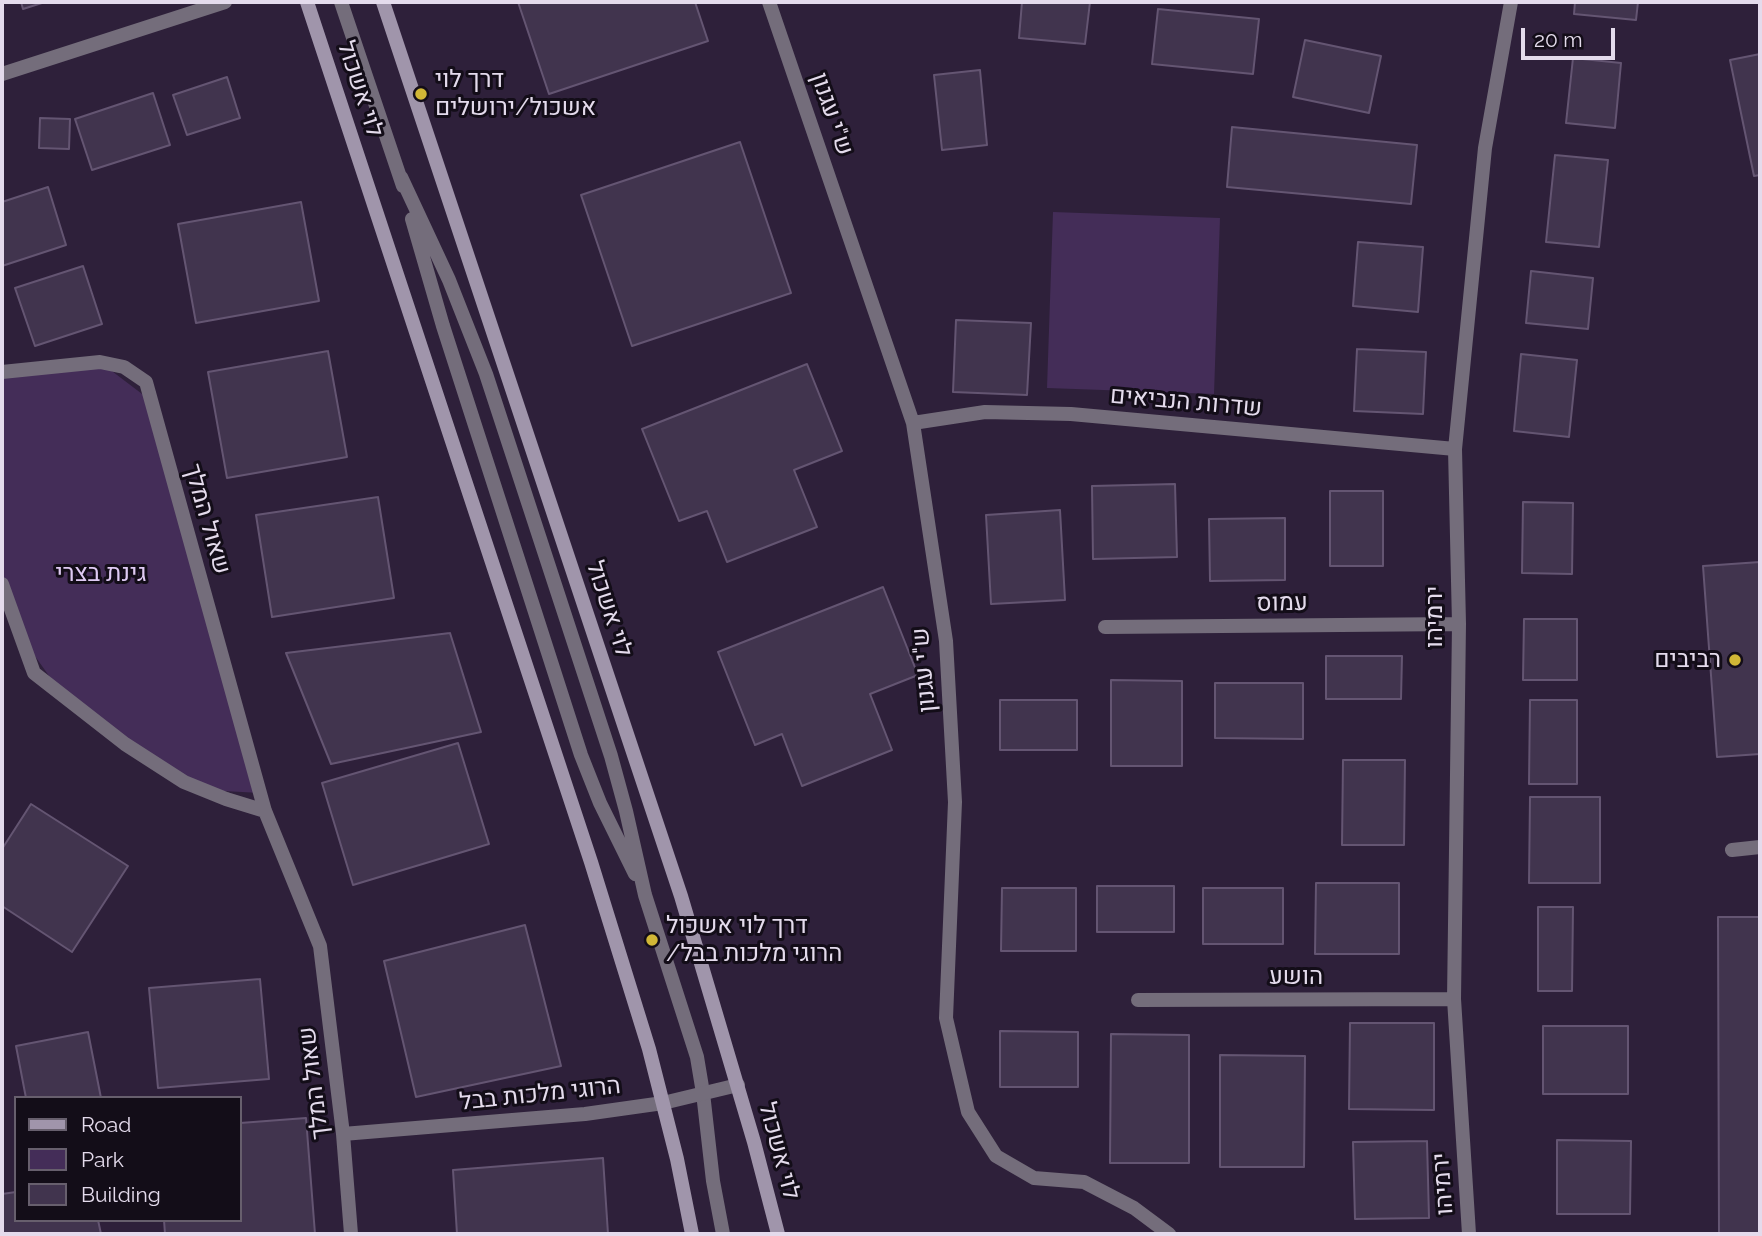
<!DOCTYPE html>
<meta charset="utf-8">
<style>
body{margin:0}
#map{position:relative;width:1762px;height:1236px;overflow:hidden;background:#2e203a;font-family:Raleway,sans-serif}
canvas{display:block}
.frame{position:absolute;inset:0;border:4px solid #e4dbec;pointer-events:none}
.legend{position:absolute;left:14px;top:1096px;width:228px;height:126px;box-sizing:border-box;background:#130d18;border:2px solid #675f6d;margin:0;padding:9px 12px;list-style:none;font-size:21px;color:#e4dbec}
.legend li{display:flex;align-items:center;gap:14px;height:35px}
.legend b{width:35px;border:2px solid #675f6d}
.scale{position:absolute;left:1521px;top:28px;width:94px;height:32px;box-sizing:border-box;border:4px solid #e4dbec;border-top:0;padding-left:9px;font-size:21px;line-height:24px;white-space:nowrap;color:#e4dbec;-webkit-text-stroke:5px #130d18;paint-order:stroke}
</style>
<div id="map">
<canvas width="1762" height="1236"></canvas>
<div class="frame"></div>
<ul class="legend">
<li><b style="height:9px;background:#a095ab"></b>Road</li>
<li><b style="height:19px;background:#442d58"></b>Park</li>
<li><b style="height:19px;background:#41344e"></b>Building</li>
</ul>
<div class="scale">20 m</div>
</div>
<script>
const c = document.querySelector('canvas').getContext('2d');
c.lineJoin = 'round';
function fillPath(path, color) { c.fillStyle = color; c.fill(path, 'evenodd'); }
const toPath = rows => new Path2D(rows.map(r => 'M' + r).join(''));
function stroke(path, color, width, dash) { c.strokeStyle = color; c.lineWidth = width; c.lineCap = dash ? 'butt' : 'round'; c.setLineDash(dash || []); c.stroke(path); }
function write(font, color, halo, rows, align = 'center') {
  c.font = font + ' Raleway,Heebo,sans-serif'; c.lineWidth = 6; c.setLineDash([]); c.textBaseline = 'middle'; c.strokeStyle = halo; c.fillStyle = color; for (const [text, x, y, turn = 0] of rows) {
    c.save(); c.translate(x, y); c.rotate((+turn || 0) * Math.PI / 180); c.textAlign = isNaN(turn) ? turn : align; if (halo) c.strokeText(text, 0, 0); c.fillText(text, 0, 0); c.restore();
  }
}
fillPath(toPath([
 [1053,212,1220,218,1214,394,1047,388],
 [100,362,150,400,261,793,204,790,64,697,20,635,2,576,2,373]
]), '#442d58');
const building = toPath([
 [21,2,45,2,23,9,21,2],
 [518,2,695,2,708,41,549,94,518,2],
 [1022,2,1090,2,1085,44,1019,38,1022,2],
 [1575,2,1638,2,1636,20,1574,14,1575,2],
 [1158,9,1259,19,1253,74,1152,64,1158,9],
 [1305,40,1381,56,1369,113,1293,97,1305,40],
 [1760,54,1760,175,1754,176,1730,60,1760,54],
 [1573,58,1621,63,1615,128,1566,123,1573,58],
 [980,70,987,145,942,150,934,75,980,70],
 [227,77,240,118,187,135,173,95,227,77],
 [153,93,170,145,92,170,75,119,153,93],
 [40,118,70,119,69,149,39,148,40,118],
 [1232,127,1417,145,1411,204,1227,187,1232,127],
 [740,142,791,293,632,346,581,195,740,142],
 [1555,155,1608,160,1599,247,1546,242,1555,155],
 [48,187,66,245,2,266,2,202,48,187],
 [301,202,319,301,196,323,178,224,301,202],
 [1358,242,1423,247,1418,312,1353,306,1358,242],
 [83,266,102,324,35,346,15,288,83,266],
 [1531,271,1593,278,1588,329,1526,323,1531,271],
 [956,320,1031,323,1027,395,953,392,956,320],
 [1357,349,1426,352,1423,414,1354,411,1357,349],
 [328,351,347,457,227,478,208,372,328,351],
 [1521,354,1577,360,1569,437,1514,431,1521,354],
 [807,364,842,451,794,470,817,527,727,562,707,511,679,521,642,429,807,364],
 [1175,484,1177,557,1093,559,1092,486,1175,484],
 [1330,491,1383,491,1383,566,1330,566,1330,491],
 [378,497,394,598,272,617,256,515,378,497],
 [1523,502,1573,503,1572,574,1522,573,1523,502],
 [1060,510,1065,600,991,604,986,515,1060,510],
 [1285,518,1285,580,1210,581,1209,519,1285,518],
 [1760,562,1760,754,1717,757,1703,566,1760,562],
 [883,587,918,675,870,694,892,750,802,786,782,734,755,745,718,652,883,587],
 [1524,619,1577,619,1577,680,1523,680,1524,619],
 [450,633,481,732,331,764,286,653,450,633],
 [1326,656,1402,656,1401,699,1326,699,1326,656],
 [1111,680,1182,681,1182,766,1111,766,1111,680],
 [1215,683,1303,683,1303,739,1215,738,1215,683],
 [1000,700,1077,700,1077,750,1000,750,1000,700],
 [1530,700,1577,700,1577,784,1529,784,1530,700],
 [458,743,489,844,353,885,322,783,458,743],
 [1343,760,1405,760,1404,845,1342,845,1343,760],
 [1530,797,1600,797,1600,883,1529,883,1530,797],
 [31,804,128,866,72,952,2,906,2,849,31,804],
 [1316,883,1399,883,1399,954,1315,954,1316,883],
 [1097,886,1174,886,1174,932,1097,932,1097,886],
 [1002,888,1076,888,1076,951,1001,951,1002,888],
 [1203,888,1283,888,1283,944,1203,944,1203,888],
 [1538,907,1573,907,1572,991,1538,991,1538,907],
 [1718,917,1760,917,1760,1234,1719,1234,1718,917],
 [525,925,561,1066,416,1097,384,961,525,925],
 [260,979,269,1079,158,1088,149,988,260,979],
 [1350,1023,1434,1023,1434,1110,1349,1109,1350,1023],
 [1543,1026,1628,1026,1628,1094,1543,1094,1543,1026],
 [1000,1031,1078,1032,1078,1087,1000,1087,1000,1031],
 [88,1032,101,1098,26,1098,16,1046,88,1032],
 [1111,1034,1189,1035,1189,1163,1110,1163,1111,1034],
 [1220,1055,1305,1056,1304,1167,1220,1167,1220,1055],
 [306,1118,315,1234,165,1234,164,1220,240,1220,240,1123,306,1118],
 [1557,1140,1631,1141,1630,1214,1557,1214,1557,1140],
 [1427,1141,1429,1218,1355,1219,1353,1142,1427,1141],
 [603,1158,608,1234,457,1234,453,1170,603,1158],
 [16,1192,16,1220,98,1220,101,1234,2,1234,2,1194,16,1192]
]);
fillPath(building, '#41344e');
stroke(building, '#645572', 2);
stroke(toPath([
 [341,2,403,186],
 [401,177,449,280,486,374,611,756,626,811,645,895,697,1057,703,1093,713,1181,723,1234],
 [412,219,443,326,581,755,600,803,635,874],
 [1732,850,1760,847]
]), '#746d7b', 14);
stroke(toPath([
 [769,2,913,423,946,641,955,802,946,1018,968,1112,996,1156,1034,1178,1084,1182,1134,1208,1169,1234],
 [2,74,225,2],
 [2,372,100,362,124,367,146,382,265,811,320,946,343,1134,351,1234],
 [913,423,985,412,1071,414,1455,449],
 [2,584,34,673,125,744,184,782,226,799,265,811],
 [1105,627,1459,624],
 [1138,1000,1454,999],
 [343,1134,585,1114,663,1103,738,1085],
 [1469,1234,1454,999,1459,624,1455,449,1485,148,1511,2]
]), '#746d7b', 14);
stroke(toPath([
 [307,2,591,862,649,1049,677,1159,692,1234],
 [383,2,681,896,754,1142,778,1234]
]), '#a095ab', 14);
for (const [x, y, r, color] of [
 [421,94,7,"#d1b736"],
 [1735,660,7,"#d1b736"],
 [652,940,7,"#d1b736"]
]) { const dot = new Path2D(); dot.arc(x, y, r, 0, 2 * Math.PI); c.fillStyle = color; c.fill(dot); stroke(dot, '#130d18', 2.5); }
write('24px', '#e4dbec', '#130d18', [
 ["דרך לוי",435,80],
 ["אשכול/ירושלים",435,108],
 ["רביבים",1721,660,"right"],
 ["דרך לוי אשכול",666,926],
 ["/הרוגי מלכות בבל",666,954]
], 'left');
write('24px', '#e4dbec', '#130d18', [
 ["לוי אשכול",360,89,72],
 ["ש\"י עגנון",832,114,71],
 ["שדרות הנביאים",1186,402,5],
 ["שאול המלך",207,519,74],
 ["עמוס",1282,603,-1],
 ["לוי אשכול",609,609,72],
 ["ירמיהו",1435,617,-90],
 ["ש\"י עגנון",924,670,-95],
 ["הושע",1296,977],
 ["שאול המלך",314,1083,-97],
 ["הרוגי מלכות בבל",540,1094,-6],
 ["לוי אשכול",779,1151,75],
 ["ירמיהו",1443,1184,-94]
]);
write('24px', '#dfcaf3', '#130d18', [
 ["גינת בצרי",101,574]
]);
</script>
